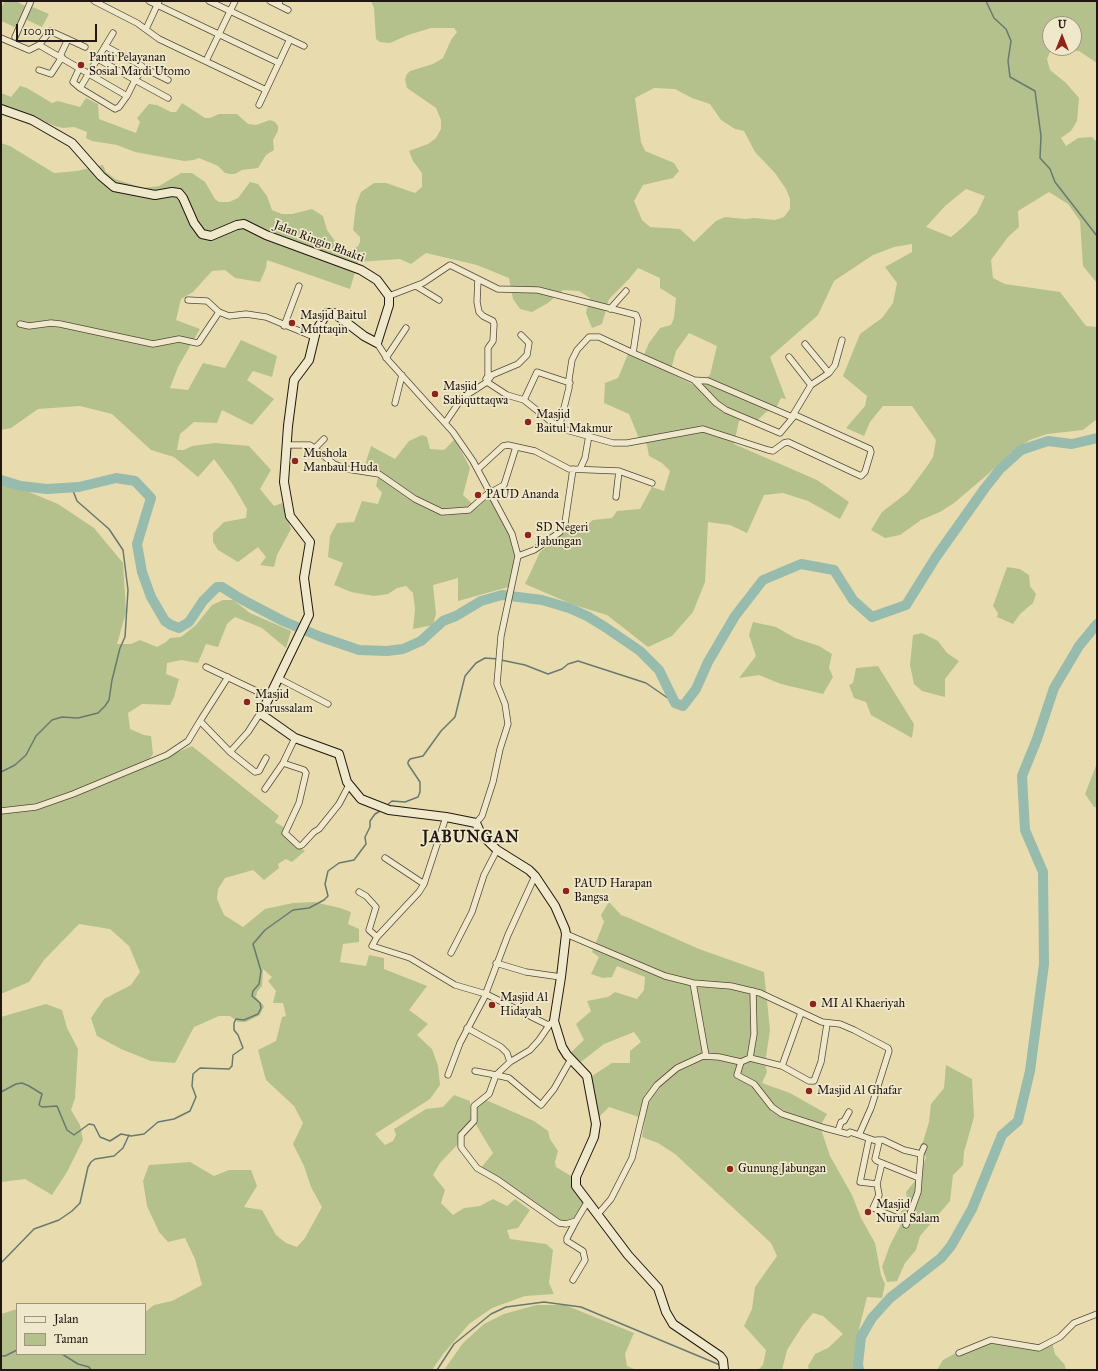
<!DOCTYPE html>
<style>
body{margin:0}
#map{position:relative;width:1098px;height:1371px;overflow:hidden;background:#e8dcaf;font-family:"IM FELL Great Primer",serif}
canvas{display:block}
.frame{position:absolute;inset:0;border:2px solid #211611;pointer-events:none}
.legend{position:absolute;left:16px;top:1303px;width:130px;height:52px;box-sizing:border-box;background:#f0e8cb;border:1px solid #9d9481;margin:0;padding:5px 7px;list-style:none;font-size:12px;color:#211611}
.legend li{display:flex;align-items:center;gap:8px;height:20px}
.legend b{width:20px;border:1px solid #9d9481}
.north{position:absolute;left:1042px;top:16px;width:40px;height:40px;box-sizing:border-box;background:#f0e8cb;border:1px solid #9d9481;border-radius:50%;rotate:0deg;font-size:11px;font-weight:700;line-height:16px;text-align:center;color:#211611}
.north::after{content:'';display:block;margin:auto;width:14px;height:18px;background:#8f2418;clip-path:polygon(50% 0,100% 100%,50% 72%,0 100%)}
.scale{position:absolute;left:16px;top:24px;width:81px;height:18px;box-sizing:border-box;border:2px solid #211611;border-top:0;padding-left:5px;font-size:12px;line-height:14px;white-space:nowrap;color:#211611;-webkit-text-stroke:3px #f0e8cb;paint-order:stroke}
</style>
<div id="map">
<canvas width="1098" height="1371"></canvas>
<div class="frame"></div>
<ul class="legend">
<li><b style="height:5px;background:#f0e8cb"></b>Jalan</li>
<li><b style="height:11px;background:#b4c18c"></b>Taman</li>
</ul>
<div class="north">U</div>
<div class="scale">100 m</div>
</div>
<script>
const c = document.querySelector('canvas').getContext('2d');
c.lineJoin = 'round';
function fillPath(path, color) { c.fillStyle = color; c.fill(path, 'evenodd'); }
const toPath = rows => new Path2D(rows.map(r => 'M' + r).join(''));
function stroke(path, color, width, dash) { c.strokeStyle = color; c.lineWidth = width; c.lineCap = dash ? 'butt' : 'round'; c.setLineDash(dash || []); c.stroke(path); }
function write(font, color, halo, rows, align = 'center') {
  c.font = font + ' "IM FELL Great Primer",serif'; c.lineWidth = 3.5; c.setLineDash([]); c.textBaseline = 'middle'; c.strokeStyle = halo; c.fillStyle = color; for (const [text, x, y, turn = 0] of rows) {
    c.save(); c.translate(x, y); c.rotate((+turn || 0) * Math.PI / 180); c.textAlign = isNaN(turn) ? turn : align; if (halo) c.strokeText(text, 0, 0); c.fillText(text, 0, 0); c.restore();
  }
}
fillPath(toPath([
 [5,1,16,1,27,7,28,5,49,14,42,27,23,18,17,28,1,21,1,8],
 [371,1,1097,1,1097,63,1079,51,1051,50,1047,59,1050,70,1066,83,1079,98,1077,121,1071,131,1061,138,1066,146,1078,138,1092,137,1097,142,1097,283,1083,266,1080,221,1068,204,1049,192,1018,211,1019,227,1008,237,991,260,993,278,1005,284,1060,292,1086,326,1097,327,1097,419,1083,430,1047,434,1030,440,1010,453,987,475,954,503,940,512,921,520,900,535,885,538,871,530,882,512,908,492,928,465,933,457,936,440,912,406,883,406,870,422,864,436,846,428,865,406,867,396,843,376,860,334,882,318,893,303,897,283,885,267,912,252,912,244,894,247,873,255,834,281,818,315,770,357,786,399,781,398,777,406,766,412,758,420,743,419,739,421,734,444,817,480,849,502,840,519,808,501,783,493,764,495,747,533,730,525,708,522,705,582,693,612,672,636,648,647,607,615,574,605,525,584,540,552,570,528,588,524,593,520,612,518,617,511,640,509,652,487,664,491,670,471,662,463,649,456,647,445,638,436,629,414,604,403,605,383,618,378,628,354,642,359,649,343,660,328,671,325,674,318,676,298,660,288,660,278,638,268,629,279,609,299,602,324,592,328,586,313,590,298,579,291,563,290,548,303,532,312,520,309,513,299,509,278,477,265,426,253,411,264,400,259,358,262,350,289,267,260,266,268,260,282,235,278,225,270,212,271,193,292,181,299,176,320,200,329,178,367,170,388,188,390,203,363,225,368,241,340,277,356,272,377,253,371,247,380,274,399,252,425,222,410,217,423,194,422,180,434,177,450,184,450,192,446,215,443,249,446,271,470,260,489,274,506,282,503,291,529,277,555,274,567,260,565,266,557,258,547,238,562,218,550,213,542,213,533,224,522,246,518,247,509,233,485,214,459,198,477,174,457,151,450,112,414,80,406,38,409,11,428,1,430,1,143,10,146,54,173,77,171,103,165,106,172,115,179,143,188,159,186,181,173,192,173,205,182,215,199,219,202,229,202,238,198,250,182,258,184,267,196,272,210,282,214,292,214,312,209,323,216,327,230,340,248,349,250,354,249,358,246,360,242,360,237,353,230,356,205,361,192,374,183,386,183,415,193,422,187,422,173,413,161,409,151,428,144,436,138,441,129,441,120,436,108,407,88,405,79,407,74,410,71,433,64,443,58,451,40,457,32,454,28,431,28,408,35,390,43,380,42,376,39,374,8],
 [1050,24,1074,24,1074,48,1050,48],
 [654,88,675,89,692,98,710,104,721,120,735,129,744,131,755,152,775,173,786,189,790,199,790,209,784,217,775,220,754,218,745,219,725,217,716,221,694,242,680,229,650,227,642,220,634,201,643,185,673,178,679,171,674,163,645,151,641,142,635,98],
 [966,189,985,196,977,213,963,227,951,237,926,227,945,206],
 [689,333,717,346,710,375,694,385,670,373,676,351],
 [20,86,27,88,52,103,58,101,80,107,86,98,98,104,99,119,136,133,140,122,137,118,149,104,157,105,171,112,176,112,182,103,205,118,210,118,219,114,237,114,248,124,256,125,270,120,275,122,278,126,278,131,273,140,274,150,266,155,258,168,242,170,235,174,230,174,225,173,218,166,199,158,194,160,184,161,135,152,117,145,92,141,86,138,87,132,74,127,63,128,55,126,1,104,1,93,11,97],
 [422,435,427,437,430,449,444,450,455,439,470,468,463,495,477,508,490,496,508,533,517,556,508,587,458,601,458,578,433,585,436,614,433,625,413,629,415,609,413,593,406,586,397,588,388,594,374,596,351,592,334,585,343,563,328,557,330,536,337,523,354,522,362,501,378,504,382,493,376,486,380,470,364,468,371,446,395,459,409,441],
 [1,474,24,490,58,504,94,528,123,563,126,612,117,644,131,644,140,640,157,647,166,642,170,638,181,637,196,625,212,605,223,600,233,600,250,613,291,631,286,648,262,628,235,617,227,624,218,647,206,644,198,663,181,660,167,663,166,674,179,679,174,697,170,705,142,704,128,713,130,729,144,735,151,736,153,754,150,758,153,763,192,746,279,816,275,822,285,828,282,834,305,851,292,862,286,859,278,864,279,868,264,880,253,870,225,878,218,889,217,899,224,915,243,927,265,909,293,903,314,902,340,908,351,912,348,924,359,929,359,942,343,944,340,962,366,966,369,955,384,958,384,969,427,986,409,1010,428,1024,417,1035,432,1049,438,1066,440,1085,430,1099,375,1134,385,1145,393,1141,396,1135,394,1129,426,1109,443,1107,454,1095,470,1101,471,1121,460,1132,457,1145,440,1163,433,1175,445,1190,441,1203,453,1215,464,1208,480,1206,493,1199,507,1206,515,1199,530,1210,518,1228,507,1230,510,1239,546,1244,553,1250,549,1283,554,1294,525,1296,492,1308,469,1324,444,1353,432,1370,1,1370,1,1314,17,1309,17,1354,145,1354,145,1312,154,1305,172,1301,202,1285,195,1259,185,1238,168,1242,159,1232,147,1206,143,1181,149,1165,190,1162,214,1176,229,1170,251,1170,257,1186,244,1207,262,1210,276,1235,286,1243,297,1247,305,1238,322,1207,311,1187,304,1166,293,1144,303,1123,294,1106,266,1080,258,1050,276,1041,282,1017,286,1016,283,1003,273,1003,276,991,268,981,272,977,263,969,262,986,257,992,256,997,264,1006,260,1015,246,1022,238,1022,230,1016,219,1016,194,1027,175,1063,151,1061,121,1049,97,1036,91,1018,104,999,131,985,140,972,129,946,110,929,79,924,44,960,29,982,1,994],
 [1007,567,1020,569,1029,575,1030,586,1036,594,1033,603,1020,614,1013,624,997,617,998,613,993,606],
 [753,622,776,627,795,638,819,646,832,654,829,668,833,677,823,694,781,684,759,675,739,678,756,656,749,635],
 [922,633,938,641,947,653,959,661,945,679,945,697,922,691,914,684,910,665,913,635],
 [878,666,914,724,912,738,871,715,866,702,854,698,849,685,853,683,856,668],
 [1097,763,1097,807,1094,807,1085,794],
 [609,902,621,915,629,918,699,949,764,972,770,1030,765,1064,767,1072,762,1083,790,1093,827,1114,820,1126,830,1156,852,1195,861,1218,875,1243,881,1275,885,1284,882,1298,867,1297,859,1329,855,1370,809,1370,808,1366,815,1354,828,1348,843,1334,823,1316,813,1313,803,1325,787,1350,782,1370,758,1370,763,1365,766,1350,744,1326,752,1309,755,1287,777,1256,771,1243,675,1154,658,1143,642,1137,645,1119,609,1107,597,1119,591,1086,592,1076,612,1063,630,1063,630,1051,641,1042,634,1032,604,1044,581,1062,570,1053,584,1040,576,1024,591,1011,587,1001,608,997,615,992,637,999,644,990,645,977,617,966,612,977,603,978,591,974,599,957,592,952,604,922,601,915],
 [46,1004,62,1010,67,1028,78,1049,75,1098,71,1110,80,1125,83,1140,67,1172,52,1195,25,1179,1,1182,1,1017],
 [946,1065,972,1079,974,1117,964,1152,963,1165,953,1175,950,1201,920,1236,916,1250,905,1263,897,1281,887,1282,882,1267,890,1245,901,1224,900,1215,907,1198,906,1192,920,1175,926,1157,921,1148,929,1122,931,1104,944,1088],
 [486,1100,534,1121,548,1131,550,1139,558,1151,555,1162,556,1167,571,1176,573,1186,585,1201,574,1221,561,1222,500,1178,481,1168,493,1153,475,1123,475,1106],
 [536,1305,565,1305,634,1333,625,1354,627,1366,636,1370,444,1370,463,1343,484,1324,504,1314],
 [990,1338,1038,1344,1051,1339,1055,1354,1065,1365,1066,1370,937,1370,943,1360,972,1344]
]), '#b4c18c');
stroke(toPath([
 [986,1,994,18,1006,29,1011,41,1008,61,1010,77,1035,91,1041,136,1040,158,1050,169,1055,182,1097,236],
 [501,660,525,665,548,674,562,669,568,664,578,661,646,683,675,703],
 [1,772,15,765,26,755,36,736,52,720,62,717,78,718,98,713,105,706,109,700,112,680,120,648,125,637,128,590,123,550,109,529,77,501,72,488],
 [386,806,392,801,405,802,418,797,420,792,420,782,408,764,408,762,410,759,423,756,441,731,455,717,465,676,476,663,485,658,498,659],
 [1,1092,16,1084,22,1083,29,1086,42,1094,39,1105,42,1107,57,1106,67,1130,74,1135,89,1124,94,1125,100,1137,110,1141,121,1134,131,1136,144,1134,158,1122,174,1119,190,1111,196,1097,192,1086,193,1074,200,1068,229,1069,232,1066,233,1055,243,1048,238,1035,234,1030,234,1023,236,1019,244,1020,258,1014,261,1008,260,1003,252,996,253,991,259,984,261,971,253,944,265,930,293,910,309,908,324,900,328,896,325,884,328,871,339,863,354,860,366,844,365,837,370,827,370,821,375,814,382,810],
 [1,1263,34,1229,59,1220,72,1211,80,1203,88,1167,91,1162,95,1159,114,1156,123,1148,129,1135],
 [62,1354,78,1364,89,1367,91,1370],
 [1,1356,5,1356,17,1350],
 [437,1370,454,1344,491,1314,506,1307,544,1302,581,1307,720,1365]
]), '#68796f', 1.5);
stroke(toPath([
 [1,480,21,486,47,489,79,487,116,478,135,481,151,498,137,544,142,572,151,597,165,621,171,625,179,628,189,622,203,601,217,587,222,587,241,599,283,621,321,637,359,650,387,651,403,649,421,641,443,621,456,616,481,601,502,595,542,600,569,608,587,616,605,627,640,651,659,670,675,703,683,706,696,689,708,662,735,616,763,580,801,564,834,570,853,600,872,617,906,605,936,557,985,488,1000,469,1021,450,1048,441,1072,444,1097,438],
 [859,1370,858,1364,861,1337,872,1318,890,1298,941,1258,951,1246,972,1209,1002,1135,1018,1121,1030,1071,1044,964,1043,872,1025,830,1022,776,1037,739,1054,688,1079,646,1097,624]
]), '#97bbad', 10);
const street = toPath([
 [94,1,137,23,159,39,266,90],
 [149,1,279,63],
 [209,1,304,46],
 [270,1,278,5,280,1],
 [278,5,288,10],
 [146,29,159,1],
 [15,37,31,1],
 [1,38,29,50,39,45,127,96,135,80,98,59],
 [39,45,50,31,85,47],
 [105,46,142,66,142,70,135,80,168,98],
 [60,56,68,39],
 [206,61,235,1],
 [80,67,73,82,80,88,115,109,119,107,127,96],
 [142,67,168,80],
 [39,70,51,74,62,57],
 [80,88,113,33],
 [259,105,290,39],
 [478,279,477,302,479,312,483,316,493,321,494,324,493,341,488,348,488,376,486,379],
 [416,286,439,300],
 [389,296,423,283,450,265,498,289,538,290,636,315,638,320,633,353,694,380,716,403,726,410,780,433,795,415,870,449,871,452,865,472,861,476,788,442,784,443,773,451,768,450,703,429,627,443,613,443,559,428,524,400,507,395,487,382],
 [188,300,207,301,219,312],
 [610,309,626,291],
 [20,324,29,326,51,323,60,324,153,344,179,339,197,343,199,342,219,312,229,316,246,314,266,317,314,337],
 [284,326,299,286],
 [377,343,388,360,453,432,473,461,512,534,518,556,501,636,497,684,505,704,508,724,500,749,493,782,482,816,476,823],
 [805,344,829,373],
 [789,357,811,385],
 [386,358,406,328],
 [694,380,708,381,792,417],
 [524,400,537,372,570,383],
 [395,403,402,375],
 [793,415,811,385,829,373,835,365,842,340],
 [445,423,462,398,487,382,492,375,518,364,527,355,529,343,521,335],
 [559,428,569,388,569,379,572,360,577,350,589,337,599,337,633,353],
 [286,445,310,445,334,464,347,469,379,474,415,499,442,512,469,510,486,495,504,485,516,447],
 [315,448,324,439],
 [478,469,503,446,508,445,535,451,569,469,619,471,616,497],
 [580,469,585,458,589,435],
 [619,471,652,483],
 [518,556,534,550,560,532,565,523,573,469],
 [206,667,269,697],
 [228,677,200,721,230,752,255,772,259,771,266,758],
 [278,678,328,704],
 [230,752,248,732,261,712],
 [283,763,304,770,306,773,299,803,285,833,299,846,302,845,314,832,319,829,339,804,349,785],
 [265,789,283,763,295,738],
 [1,811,36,807,73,794,167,755,188,741,200,721],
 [446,817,424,884,419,892,377,937,372,946,410,958,455,985,486,994,548,1025],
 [385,858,424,884],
 [359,892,366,896,376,907,369,930,377,937],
 [566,934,665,976,693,983,731,986,760,993,822,1022,840,1024,854,1030,888,1048,889,1051,871,1108,859,1135,879,1142,875,1159,877,1161,919,1178,918,1192,906,1225],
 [451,953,472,912,484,875,497,850],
 [496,963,526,972,561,977],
 [693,983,706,1056],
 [467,1028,501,1047,507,1053,510,1062,496,1075,475,1071],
 [750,1058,782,1066,809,1081,814,1081,821,1062,827,1024],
 [571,1059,554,1089,541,1105,509,1078,496,1075,489,1094,474,1106,474,1121,461,1135,461,1147,477,1168,498,1180,559,1223,566,1224,576,1221,588,1201],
 [510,1062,530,1050,539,1040,550,1024],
 [741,1062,737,1075,754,1084,772,1107,782,1114,825,1128,848,1134,850,1132,859,1135],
 [782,1066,801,1013],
 [448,1075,460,1043,484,998,508,935,535,876],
 [838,1131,841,1122,844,1121,849,1112],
 [869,1139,860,1182,877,1184],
 [877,1140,883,1140,904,1150,921,1154,919,1178],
 [921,1154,924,1147],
 [882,1163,877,1184,879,1195,873,1208,907,1222],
 [599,1213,611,1199,632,1158,646,1100,657,1085,677,1068,703,1056,719,1057,741,1062,750,1058,754,1034,753,991],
 [573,1280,585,1260,583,1251,567,1241,567,1238,576,1221],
 [959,1353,991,1340,1039,1348,1060,1337,1074,1323,1097,1314]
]);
const secondary = toPath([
 [1,109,32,120,72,143,101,176,114,187,155,195,172,192,179,193,183,198,194,223,202,234,211,236,237,225,244,224,266,235,361,270,377,280,389,296,389,305,377,343,364,336,334,313,327,313,316,331,309,360,294,380,288,426,284,482,290,516,310,542,304,578,309,615,261,714,295,738,339,754,347,782,361,799,389,810,446,817,476,823,481,834,497,850,529,870,535,876,555,906,565,929,566,934,561,977,554,1021,562,1047,567,1055,587,1076,596,1124,594,1137,576,1177,576,1186,628,1255,658,1288,666,1312,673,1324,720,1356,723,1360,724,1370]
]);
stroke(street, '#534838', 7);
stroke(secondary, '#211611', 10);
stroke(street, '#f0e8cb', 5.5);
stroke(secondary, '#f0e8cb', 8);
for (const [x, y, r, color] of [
 [81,65,4,"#8f2418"],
 [292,323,4,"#8f2418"],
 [435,394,4,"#8f2418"],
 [528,422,4,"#8f2418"],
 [295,461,4,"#8f2418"],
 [478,495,4,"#8f2418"],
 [528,535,4,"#8f2418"],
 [247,702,4,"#8f2418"],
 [566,891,4,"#8f2418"],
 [813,1004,4,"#8f2418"],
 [492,1005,4,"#8f2418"],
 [809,1091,4,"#8f2418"],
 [730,1169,4,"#8f2418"],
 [868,1212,4,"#8f2418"]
]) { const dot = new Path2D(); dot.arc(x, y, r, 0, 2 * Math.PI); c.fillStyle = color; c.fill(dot); stroke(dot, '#f0e8cb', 1.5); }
write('12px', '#211611', '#f0e8cb', [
 ["Panti Pelayanan",89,58],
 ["Sosial Mardi Utomo",89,72],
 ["Masjid Baitul",300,316],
 ["Muttaqin",300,330],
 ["Masjid",443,387],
 ["Sabiquttaqwa",443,401],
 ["Masjid",536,415],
 ["Baitul Makmur",536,429],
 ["Mushola",303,454],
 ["Manbaul Huda",303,468],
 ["PAUD Ananda",486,495],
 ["SD Negeri",536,528],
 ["Jabungan",536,542],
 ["Masjid",255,695],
 ["Darussalam",255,709],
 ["PAUD Harapan",574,884],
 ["Bangsa",574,898],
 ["Masjid Al",500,998],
 ["Hidayah",500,1012],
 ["MI Al Khaeriyah",821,1004],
 ["Masjid Al Ghafar",817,1091],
 ["Gunung Jabungan",738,1169],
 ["Masjid",876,1205],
 ["Nurul Salam",876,1219]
], 'left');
write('12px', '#211611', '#f0e8cb', [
 ["Jalan Ringin Bhakti",319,242,21]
]);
c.letterSpacing = '1px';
write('bold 16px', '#211611', '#f0e8cb', [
 ["JABUNGAN",471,838]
]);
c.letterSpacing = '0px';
</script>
